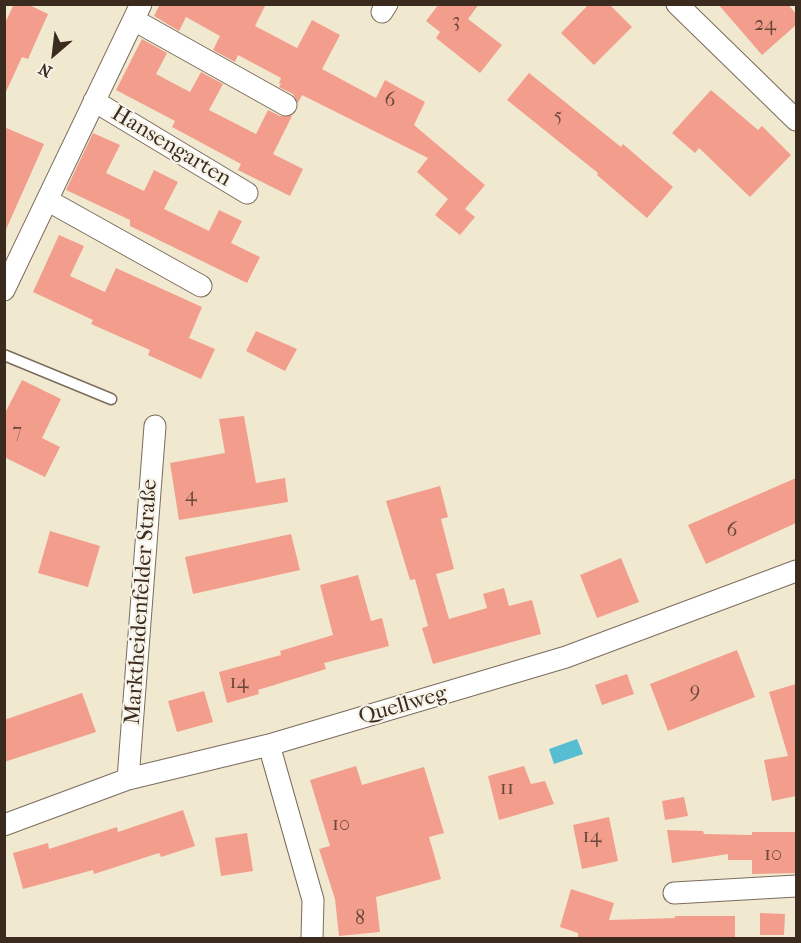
<!DOCTYPE html>
<meta charset="utf-8">
<style>
body{margin:0}
#map{position:relative;width:801px;height:943px;overflow:hidden;background:#f1e8d0;font-family:"IM FELL French Canon",serif}
canvas{display:block}
.frame{position:absolute;inset:0;border:6px solid #3b2a1e;pointer-events:none}
.north{position:absolute;left:24px;top:24px;width:60px;height:60px;-webkit-text-stroke:4px #f7f3e8;paint-order:stroke;rotate:208deg;font-size:16px;font-weight:700;line-height:24px;text-align:center;color:#3b2a1e}
.north::after{content:'';display:block;margin:auto;width:21px;height:27px;background:#3b2a1e;clip-path:polygon(50% 0,100% 100%,50% 72%,0 100%)}
</style>
<div id="map">
<canvas width="801" height="943"></canvas>
<div class="frame"></div>
<div class="north">N</div>
</div>
<script>
const c = document.querySelector('canvas').getContext('2d');
c.lineJoin = 'round';
function fillPath(path, color) { c.fillStyle = color; c.fill(path, 'evenodd'); }
const toPath = rows => new Path2D(rows.map(r => 'M' + r).join(''));
function stroke(path, color, width, dash) { c.strokeStyle = color; c.lineWidth = width; c.lineCap = dash ? 'butt' : 'round'; c.setLineDash(dash || []); c.stroke(path); }
function write(font, color, halo, rows, align = 'center') {
  c.font = font + ' "IM FELL French Canon",serif'; c.lineWidth = 4.5; c.setLineDash([]); c.textBaseline = 'middle'; c.strokeStyle = halo; c.fillStyle = color; for (const [text, x, y, turn = 0] of rows) {
    c.save(); c.translate(x, y); c.rotate((+turn || 0) * Math.PI / 180); c.textAlign = isNaN(turn) ? turn : align; if (halo) c.strokeText(text, 0, 0); c.fillText(text, 0, 0); c.restore();
  }
}
fillPath(toPath([
 [577,739,583,754,554,764,549,749]
]), '#56bdd3');
fillPath(toPath([
 [14,4,27,4,48,14,28,59,22,57,4,96,4,25],
 [160,4,266,4,255,26,297,48,312,20,340,35,322,69,376,98,385,80,425,102,414,125,485,185,465,209,475,217,460,235,435,215,448,199,417,172,428,158,302,95,298,103,293,94,279,87,281,84,279,83,281,78,238,55,235,62,213,50,220,36,186,17,179,31,154,16],
 [439,4,479,4,468,19,502,45,480,73,436,38,440,32,426,21],
 [589,4,609,4,632,27,594,65,561,33],
 [718,4,788,4,796,14,796,25,762,55],
 [142,39,167,53,156,74,190,92,201,72,223,84,209,110,256,134,268,110,280,116,292,116,273,154,303,169,290,196,238,170,241,164,172,127,175,121,116,90],
 [529,73,621,147,623,144,673,187,647,218,597,175,598,173,507,100],
 [711,90,758,130,762,126,791,155,750,197,699,148,695,153,672,133],
 [4,127,44,144,4,234],
 [93,133,120,145,106,173,144,191,154,170,178,182,164,209,209,231,219,210,242,221,231,243,260,257,247,283,130,226,130,220,66,190],
 [59,235,84,246,70,276,105,292,116,268,202,307,189,338,215,349,201,379,148,355,150,350,91,324,93,320,33,292],
 [256,331,297,349,285,371,246,351],
 [22,380,61,399,42,438,60,447,45,477,4,457,4,415],
 [244,416,256,483,285,478,288,502,179,520,170,463,225,453,219,419],
 [796,478,796,523,706,564,688,525],
 [440,486,448,517,441,519,454,569,436,574,449,619,487,608,483,594,504,588,509,606,532,600,541,634,433,664,422,628,428,626,415,579,410,580,386,501],
 [50,531,100,546,88,587,38,573],
 [291,534,300,570,193,594,185,557],
 [621,558,639,602,597,618,580,575],
 [358,575,371,621,382,618,389,646,324,663,326,669,258,690,259,694,227,703,219,672,281,655,280,651,333,635,320,585],
 [737,650,755,697,668,731,650,684],
 [627,674,634,694,602,705,595,685],
 [796,684,796,796,772,801,764,760,788,756,769,692],
 [204,691,213,722,177,732,168,701],
 [82,693,96,732,4,762,4,720],
 [356,766,362,785,424,767,444,833,429,837,441,879,376,897,380,932,339,936,335,899,319,849,330,846,310,780],
 [524,766,531,784,545,781,554,804,499,820,488,776],
 [684,797,688,816,665,820,662,801],
 [183,810,195,846,161,857,159,853,94,874,93,870,23,889,13,853,48,843,49,849,117,827,118,832],
 [609,817,618,861,582,869,573,825],
 [667,830,703,831,704,834,752,835,752,832,796,832,796,873,752,874,752,860,728,860,728,854,672,863],
 [247,833,253,871,221,876,215,838],
 [571,889,614,903,609,920,675,918,675,916,735,916,735,939,578,939,578,933,560,927],
 [760,913,785,914,784,935,760,935]
]), '#f39e8d');
const service = toPath([
 [4,355,111,399]
]);
const minor = toPath([
 [677,4,796,120],
 [382,12,387,4],
 [134,20,286,105],
 [94,101,247,193],
 [47,200,201,286],
 [4,290,141,4],
 [269,745,313,900,312,938],
 [128,779,155,426],
 [4,825,128,779,269,745,566,657,796,571],
 [674,893,796,886]
]);
stroke(service, '#7b6c5c', 13);
stroke(minor, '#7b6c5c', 23);
stroke(service, '#fff', 10);
stroke(minor, '#fff', 21);
write('20px', '#69473a', null, [
 ["3",456,22],
 ["24",765,25],
 ["6",390,101],
 ["5",558,117],
 ["7",17,432],
 ["4",191,496],
 ["6",732,531],
 ["14",239,683],
 ["9",695,692],
 ["11",507,789],
 ["10",341,825],
 ["14",592,837],
 ["10",773,855],
 ["8",360,919]
]);
write('22px', '#3b2a1e', '#f7f3e8', [
 ["Hansengarten",171,147,31],
 ["Marktheidenfelder Straße",142,602,-86],
 ["Quellweg",403,706,-16]
]);
</script>
